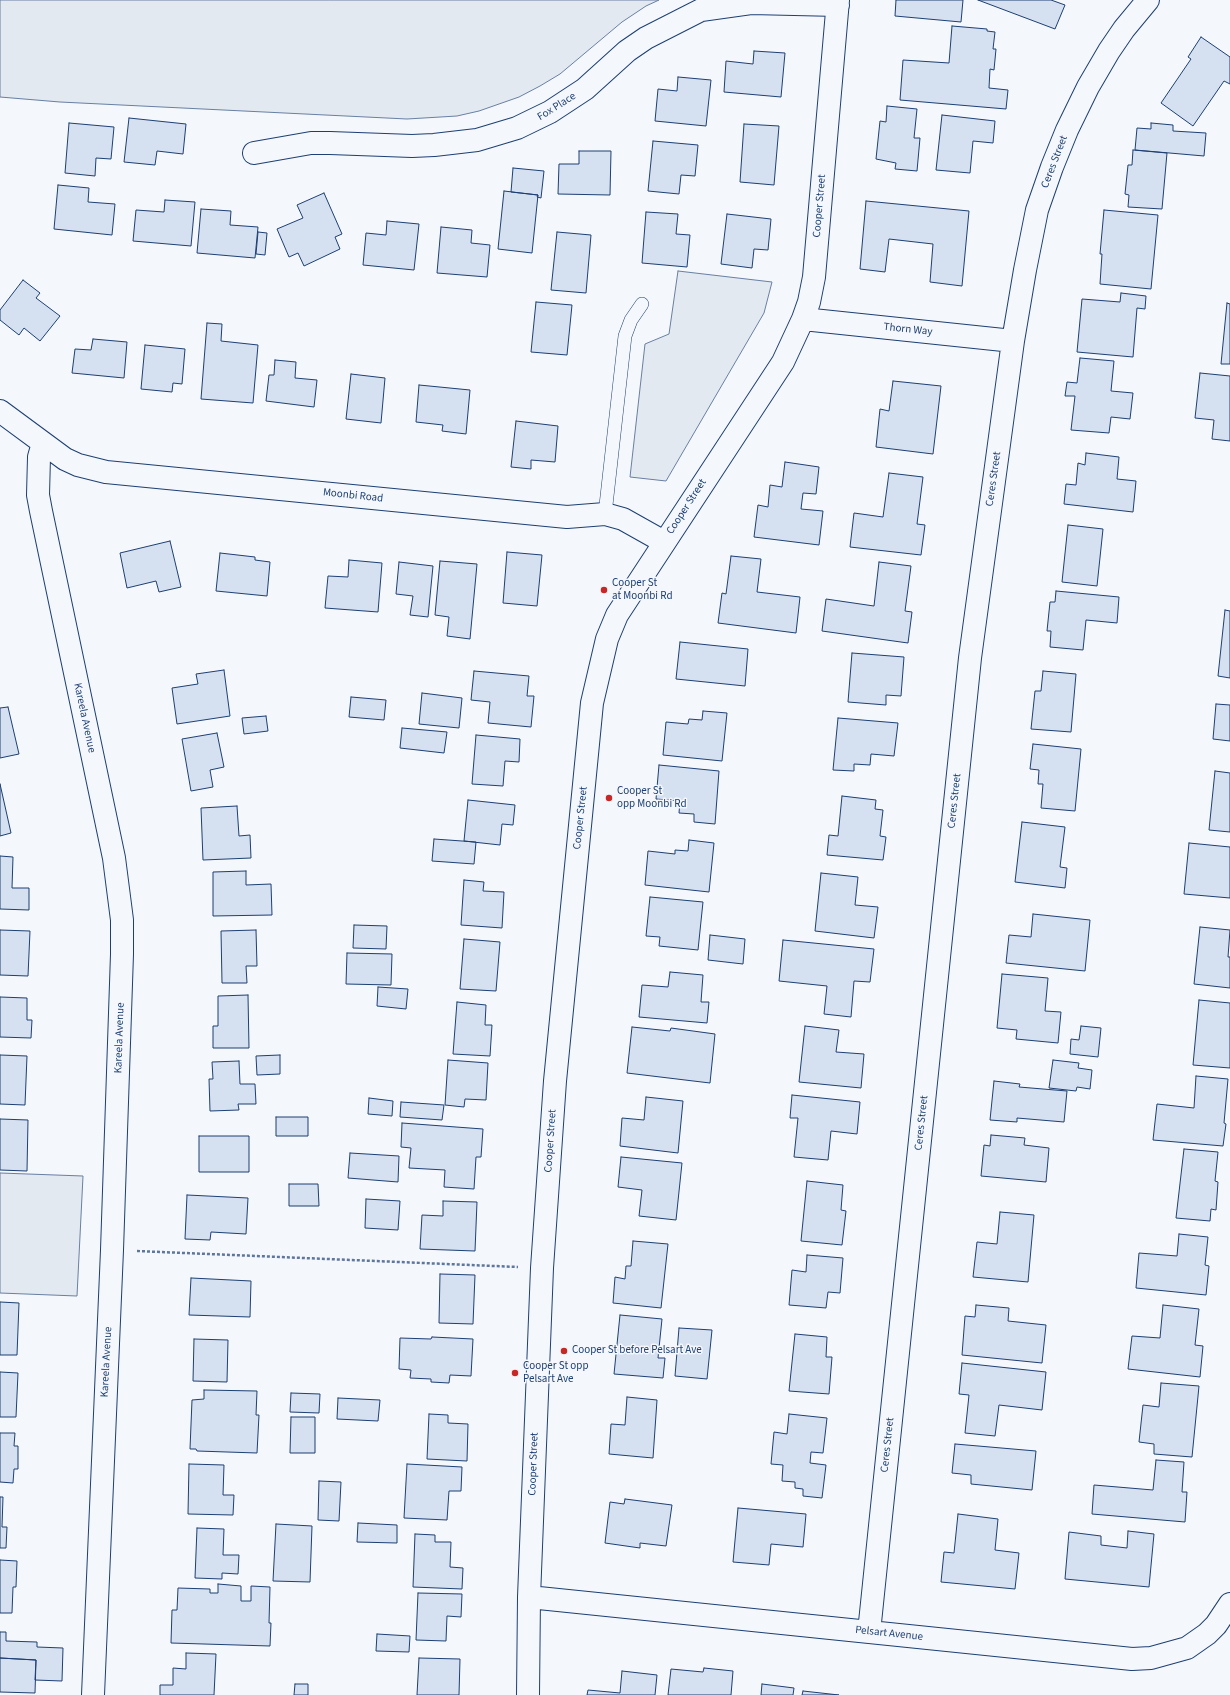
<!DOCTYPE html>
<style>
body{margin:0}
canvas{display:block;background:#f4f7fb}
</style>
<canvas width="1230" height="1695"></canvas>
<script>
const c = document.querySelector('canvas').getContext('2d');
c.lineJoin = 'round';
function fillPath(path, color) { c.fillStyle = color; c.fill(path, 'evenodd'); }
const toPath = rows => new Path2D(rows.map(r => 'M' + r).join(''));
function stroke(path, color, width, dash) { c.strokeStyle = color; c.lineWidth = width; c.lineCap = dash ? 'butt' : 'round'; c.setLineDash(dash || []); c.stroke(path); }
function write(font, color, halo, rows, align = 'center') {
  c.font = font + ' "Source Sans 3",sans-serif'; c.lineWidth = 3; c.setLineDash([]); c.textBaseline = 'middle'; c.strokeStyle = halo; c.fillStyle = color; for (const [text, x, y, turn = 0] of rows) {
    c.save(); c.translate(x, y); c.rotate((+turn || 0) * Math.PI / 180); c.textAlign = isNaN(turn) ? turn : align; if (halo) c.strokeText(text, 0, 0); c.fillText(text, 0, 0); c.restore();
  }
}
const green = toPath([
 [0,0,659,0,646,6,622,22,560,74,540,86,519,97,479,111,457,116,407,119,60,102,0,97,0,0],
 [678,271,772,282,764,313,666,481,630,477,645,344,669,334,678,271],
 [0,1173,83,1176,77,1296,0,1293,0,1173]
]);
fillPath(green, '#e3e9f0');
stroke(green, '#687fa3', 1);
const building = toPath([
 [896,0,963,0,961,22,895,16,896,0],
 [978,0,1051,0,1065,5,1055,29,978,0],
 [952,26,987,29,987,31,995,32,993,49,996,49,994,70,990,69,989,88,1008,90,1006,109,900,100,903,60,949,63,952,26],
 [1201,37,1230,57,1230,84,1224,81,1193,126,1161,103,1191,59,1188,57,1201,37],
 [754,51,785,53,781,97,724,92,726,61,753,64,754,51],
 [678,77,711,80,706,126,655,121,658,89,677,91,678,77],
 [887,106,917,109,914,138,920,138,917,171,895,169,896,163,876,159,880,121,886,122,887,106],
 [942,115,995,121,993,143,973,141,970,173,936,170,942,115],
 [129,118,186,124,183,154,157,151,155,165,124,162,129,118],
 [69,123,114,127,111,159,96,158,95,176,65,173,69,123],
 [1151,123,1173,125,1173,131,1206,133,1204,156,1135,150,1137,128,1151,129,1151,123],
 [744,124,779,126,774,185,740,182,744,124],
 [653,141,698,145,695,176,681,175,679,194,648,191,653,141],
 [1133,150,1167,153,1162,209,1128,207,1129,195,1125,194,1128,165,1132,165,1133,150],
 [579,151,611,151,610,195,558,194,559,164,579,164,579,151],
 [513,168,544,171,541,198,537,197,538,195,511,192,513,168],
 [58,185,89,188,88,202,115,204,112,235,54,229,58,185],
 [504,191,538,195,532,253,498,249,504,191],
 [324,193,342,234,335,237,340,249,304,266,298,253,289,257,277,229,303,218,297,205,324,193],
 [165,200,195,202,191,246,133,241,136,210,164,212,165,200],
 [866,201,969,211,962,286,930,282,933,244,889,239,885,272,860,269,866,201],
 [201,209,231,211,230,225,258,227,255,258,197,253,201,209],
 [1104,210,1158,215,1151,289,1100,284,1102,254,1100,254,1104,210],
 [646,212,678,214,676,234,690,235,687,267,642,263,646,212],
 [727,214,771,219,768,250,754,249,752,268,721,264,727,214],
 [387,221,419,224,414,270,363,265,366,233,386,235,387,221],
 [441,227,472,230,471,243,490,245,487,277,437,273,441,227],
 [258,232,267,233,265,255,256,254,258,232],
 [557,232,591,235,586,293,551,290,557,232],
 [23,280,40,293,36,298,60,316,40,341,24,328,19,335,0,320,0,310,23,280],
 [1121,293,1146,296,1145,309,1137,308,1133,357,1077,352,1082,299,1120,302,1121,293],
 [536,302,572,305,567,355,531,352,536,302],
 [1227,303,1230,304,1230,364,1221,364,1227,303],
 [207,323,222,324,221,341,258,345,253,403,201,399,207,323],
 [93,339,127,342,124,378,72,373,75,349,91,350,93,339],
 [145,345,185,349,182,384,173,383,172,392,141,389,145,345],
 [1080,358,1114,361,1111,391,1133,393,1130,419,1111,417,1109,433,1071,430,1075,396,1065,396,1067,382,1077,383,1080,358],
 [275,360,296,362,295,378,317,380,314,407,266,401,269,375,274,375,275,360],
 [1200,373,1230,376,1230,441,1212,439,1214,420,1195,418,1200,373],
 [351,374,385,378,381,423,346,419,351,374],
 [893,381,941,386,933,454,876,447,880,409,889,411,893,381],
 [419,385,470,390,466,434,442,431,443,425,416,422,419,385],
 [516,421,558,426,555,462,531,460,531,469,511,467,516,421],
 [1086,453,1119,457,1117,479,1136,481,1133,512,1064,504,1066,484,1076,485,1078,463,1085,465,1086,453],
 [785,462,819,467,816,494,803,493,801,509,823,511,819,545,754,537,758,505,768,507,770,485,782,487,785,462],
 [889,473,923,477,917,524,925,525,921,555,850,547,854,513,883,517,889,473],
 [1068,525,1103,529,1097,586,1062,582,1068,525],
 [170,541,181,587,159,592,156,581,127,588,120,553,170,541],
 [507,552,542,555,537,606,503,603,507,552],
 [220,553,255,557,255,560,270,562,267,596,216,591,220,553],
 [731,556,761,559,757,592,800,597,796,633,718,623,722,593,726,594,731,556],
 [349,560,382,563,378,612,325,608,328,576,348,577,349,560],
 [440,561,477,564,470,639,447,636,449,617,435,615,440,561],
 [399,562,433,566,428,617,410,615,413,596,396,594,399,562],
 [879,562,911,566,905,611,912,612,908,643,822,631,826,599,874,606,879,562],
 [1056,591,1119,597,1117,623,1086,620,1083,650,1050,647,1051,631,1047,631,1050,602,1055,602,1056,591],
 [1225,610,1230,611,1230,678,1218,676,1225,610],
 [680,642,748,649,745,686,676,679,680,642],
 [852,653,904,657,901,696,886,695,886,705,848,702,852,653],
 [224,670,230,716,177,724,172,688,198,684,196,674,224,670],
 [474,671,529,676,527,696,534,696,531,727,488,723,490,702,471,700,474,671],
 [1043,671,1076,674,1071,732,1031,729,1035,691,1041,691,1043,671],
 [422,693,462,698,459,728,419,724,422,693],
 [351,697,386,700,384,720,349,717,351,697],
 [1216,704,1230,705,1230,741,1213,739,1216,704],
 [8,707,19,754,0,758,0,708,8,707],
 [703,711,727,713,722,761,663,755,666,722,688,724,689,719,702,720,703,711],
 [266,716,268,731,244,734,242,718,266,716],
 [838,718,898,723,894,756,871,754,870,765,854,764,854,771,833,770,838,718],
 [402,728,447,732,444,753,400,748,402,728],
 [217,733,224,767,210,770,213,787,191,791,182,739,217,733],
 [476,735,520,739,519,762,505,761,503,786,472,784,476,735],
 [1033,744,1081,749,1075,811,1041,808,1043,784,1038,784,1039,770,1030,769,1033,744],
 [659,765,719,771,715,824,694,822,694,814,679,813,680,801,656,799,659,765],
 [1215,771,1230,773,1230,832,1209,830,1215,771],
 [0,784,11,833,0,836,0,784],
 [842,796,876,800,875,809,883,810,880,836,886,837,883,860,827,855,829,835,838,836,842,796],
 [468,800,515,805,513,825,502,824,500,845,464,841,468,800],
 [237,806,239,836,250,835,251,858,203,860,201,808,237,806],
 [1022,822,1065,827,1060,867,1067,868,1065,888,1015,882,1022,822],
 [434,839,476,842,474,864,432,861,434,839],
 [689,840,714,843,709,892,645,885,648,851,675,854,675,850,688,851,689,840],
 [1189,843,1230,847,1230,898,1184,894,1189,843],
 [0,856,13,857,12,888,29,888,29,910,0,909,0,856],
 [246,871,246,885,271,884,272,915,213,916,213,872,246,871],
 [821,873,858,877,855,905,878,907,874,938,815,931,821,873],
 [464,880,484,882,483,891,504,892,502,928,461,925,464,880],
 [650,897,703,902,698,950,659,946,660,937,646,936,650,897],
 [1033,914,1090,920,1085,971,1006,963,1009,935,1031,937,1033,914],
 [354,925,387,926,386,949,353,948,354,925],
 [1200,927,1230,930,1228,957,1230,957,1230,988,1194,984,1200,927],
 [0,930,30,931,28,976,0,975,0,930],
 [256,930,257,966,246,966,247,983,222,983,221,931,256,930],
 [710,935,745,939,743,964,708,960,710,935],
 [464,939,500,942,496,991,460,989,464,939],
 [783,940,874,949,870,982,854,981,851,1017,824,1014,827,986,779,981,783,940],
 [347,953,392,954,391,985,346,984,347,953],
 [670,972,703,975,701,1002,709,1002,707,1023,639,1017,642,985,668,987,670,972],
 [1002,974,1048,978,1045,1011,1061,1012,1058,1043,1016,1039,1017,1030,997,1028,1002,974],
 [378,987,408,989,406,1009,377,1006,378,987],
 [248,995,249,1048,213,1048,213,1026,218,1026,218,996,248,995],
 [0,997,27,998,27,1020,32,1020,31,1038,0,1037,0,997],
 [1199,1000,1230,1003,1230,1068,1193,1065,1199,1000],
 [457,1002,486,1005,485,1025,492,1025,490,1056,453,1054,457,1002],
 [805,1026,839,1030,836,1052,864,1054,861,1088,799,1082,805,1026],
 [1081,1026,1101,1028,1098,1057,1070,1054,1071,1039,1079,1040,1081,1026],
 [632,1027,670,1031,671,1028,715,1034,710,1083,627,1073,632,1027],
 [0,1055,27,1056,25,1105,0,1104,0,1055],
 [280,1055,280,1074,257,1075,256,1056,280,1055],
 [448,1060,488,1063,486,1100,465,1099,464,1107,445,1105,448,1060],
 [1053,1060,1079,1063,1078,1068,1092,1070,1090,1089,1077,1087,1076,1091,1049,1088,1053,1060],
 [239,1061,240,1084,255,1084,256,1104,238,1104,239,1110,210,1111,209,1079,213,1079,212,1062,239,1061],
 [1196,1076,1228,1079,1224,1123,1226,1124,1223,1146,1153,1140,1157,1104,1194,1108,1196,1076],
 [994,1081,1020,1084,1019,1087,1067,1091,1064,1122,1017,1118,1017,1122,990,1120,994,1081],
 [792,1095,860,1102,857,1134,831,1131,828,1160,794,1157,798,1118,790,1118,792,1095],
 [646,1097,683,1101,678,1153,620,1146,622,1118,644,1120,646,1097],
 [369,1098,393,1101,392,1116,368,1114,369,1098],
 [401,1102,444,1105,442,1120,400,1117,401,1102],
 [276,1117,308,1117,308,1136,276,1136,276,1117],
 [0,1119,28,1120,27,1171,0,1170,0,1119],
 [402,1123,483,1129,481,1157,476,1157,474,1189,444,1187,445,1170,409,1168,411,1148,401,1147,402,1123],
 [991,1135,1025,1138,1024,1145,1049,1148,1046,1182,981,1176,984,1145,990,1146,991,1135],
 [199,1136,249,1136,249,1172,199,1172,199,1136],
 [1184,1149,1218,1152,1215,1181,1218,1182,1216,1210,1211,1209,1210,1221,1176,1218,1184,1149],
 [350,1153,399,1156,398,1182,348,1178,350,1153],
 [621,1157,682,1163,676,1220,639,1216,642,1190,618,1187,621,1157],
 [807,1181,843,1185,841,1210,846,1211,842,1245,801,1241,807,1181],
 [289,1184,318,1184,319,1206,289,1206,289,1184],
 [187,1195,248,1198,246,1234,211,1232,210,1240,185,1239,187,1195],
 [366,1199,400,1201,398,1230,365,1228,366,1199],
 [443,1201,477,1202,475,1251,420,1249,422,1215,443,1216,443,1201],
 [1000,1212,1034,1215,1028,1282,973,1277,977,1242,997,1244,1000,1212],
 [1179,1234,1208,1237,1205,1265,1209,1266,1206,1295,1136,1288,1139,1253,1177,1256,1179,1234],
 [633,1241,668,1244,661,1308,613,1303,615,1277,625,1279,626,1266,631,1266,633,1241],
 [807,1255,843,1258,840,1293,828,1292,826,1308,789,1305,792,1270,806,1272,807,1255],
 [440,1274,475,1275,473,1324,439,1323,440,1274],
 [191,1278,251,1281,250,1317,189,1315,191,1278],
 [0,1302,19,1303,17,1355,0,1355,0,1302],
 [976,1305,1009,1308,1008,1321,1046,1325,1042,1363,962,1355,965,1316,975,1317,976,1305],
 [1163,1305,1199,1309,1195,1345,1203,1346,1200,1377,1128,1369,1132,1336,1160,1338,1163,1305],
 [620,1315,662,1319,658,1358,665,1358,663,1378,614,1374,620,1315],
 [679,1328,712,1330,707,1379,675,1376,679,1328],
 [795,1334,827,1337,826,1357,832,1357,829,1394,789,1391,795,1334],
 [432,1337,473,1339,471,1376,450,1375,449,1383,431,1382,431,1379,410,1378,411,1370,399,1369,400,1338,431,1339,432,1337],
 [194,1339,228,1340,227,1382,193,1381,194,1339],
 [962,1363,1046,1372,1042,1410,999,1405,995,1436,965,1433,969,1395,959,1394,962,1363],
 [0,1372,18,1373,16,1417,0,1417,0,1372],
 [1161,1383,1199,1386,1192,1457,1154,1454,1154,1444,1139,1442,1143,1405,1159,1407,1161,1383],
 [204,1390,257,1391,256,1415,259,1415,257,1453,197,1451,196,1449,190,1449,192,1400,204,1399,204,1390],
 [291,1393,320,1394,319,1413,290,1412,291,1393],
 [627,1397,657,1400,653,1458,609,1454,611,1424,625,1425,627,1397],
 [338,1398,380,1400,378,1421,337,1419,338,1398],
 [429,1414,448,1415,448,1423,468,1424,467,1461,427,1459,429,1414],
 [789,1414,827,1418,823,1453,811,1452,810,1463,826,1465,822,1498,803,1496,803,1489,795,1488,795,1482,782,1481,783,1465,771,1464,774,1432,787,1434,789,1414],
 [291,1417,315,1417,315,1453,290,1453,291,1417],
 [0,1433,15,1433,14,1446,18,1446,18,1469,14,1469,13,1483,0,1482,0,1433],
 [955,1444,1036,1451,1032,1490,971,1484,971,1475,952,1473,955,1444],
 [1156,1460,1184,1462,1182,1492,1187,1492,1185,1522,1092,1514,1094,1485,1153,1490,1156,1460],
 [189,1464,224,1465,223,1495,234,1495,233,1515,188,1514,189,1464],
 [407,1464,462,1467,461,1491,449,1491,447,1520,404,1518,407,1464],
 [319,1481,341,1482,339,1521,318,1520,319,1481],
 [0,1497,3,1497,2,1527,7,1527,6,1548,0,1548,0,1497],
 [625,1499,672,1505,666,1546,640,1543,640,1548,605,1543,610,1502,624,1504,625,1499],
 [738,1508,806,1514,803,1547,771,1544,769,1565,733,1562,738,1508],
 [958,1514,998,1519,995,1550,1019,1553,1015,1589,941,1582,944,1552,954,1553,958,1514],
 [358,1523,397,1525,397,1543,357,1542,358,1523],
 [276,1524,312,1526,310,1582,273,1581,276,1524],
 [197,1528,224,1529,223,1555,239,1555,238,1574,222,1573,222,1579,195,1578,197,1528],
 [1128,1531,1154,1534,1149,1587,1065,1579,1069,1532,1101,1536,1101,1545,1127,1548,1128,1531],
 [415,1534,435,1535,435,1542,451,1542,450,1567,463,1568,462,1589,413,1587,415,1534],
 [0,1560,17,1561,16,1587,13,1587,12,1613,0,1613,0,1560],
 [218,1584,241,1586,241,1601,251,1601,251,1586,270,1587,269,1623,271,1623,270,1646,171,1643,172,1610,177,1610,178,1588,210,1589,210,1593,218,1593,218,1584],
 [418,1593,462,1594,461,1617,447,1616,446,1641,416,1640,418,1593],
 [0,1632,6,1632,6,1641,37,1642,37,1647,63,1648,62,1681,35,1680,36,1660,0,1658,0,1632],
 [377,1634,410,1636,409,1652,376,1651,377,1634],
 [186,1653,216,1654,214,1695,160,1695,160,1685,173,1685,173,1668,186,1669,186,1653],
 [0,1658,36,1660,35,1693,0,1692,0,1658],
 [419,1658,460,1659,459,1695,417,1695,419,1658],
 [704,1668,733,1671,731,1695,668,1695,671,1669,703,1672,704,1668],
 [622,1671,657,1675,655,1695,587,1695,588,1690,620,1693,622,1671],
 [295,1684,308,1684,308,1695,294,1695,295,1684],
 [762,1684,794,1688,793,1695,761,1695,762,1684],
 [803,1691,839,1695,802,1695,803,1691]
]);
fillPath(building, '#d5e0f0');
stroke(building, '#1d3f73', 1);
const service = toPath([
 [605,514,625,336,631,320,642,304]
]);
const minor = toPath([
 [254,153,311,143,330,143,412,146,434,145,477,140,517,128,550,112,585,89,627,51,646,38,701,10,751,3,838,5],
 [803,319,1013,341],
 [0,411,65,459,78,465,106,472,567,517,605,514,623,519,664,542],
 [43,443,39,457,38,495,41,511,114,858,122,920,122,954,112,1250,93,1695],
 [529,1597,1132,1659,1151,1658,1187,1648,1207,1634,1216,1625,1230,1604],
 [869,1632,970,658,1013,341,1025,270,1037,210,1052,167,1067,130,1088,87,1109,51,1124,29,1148,0],
 [528,1695,529,1597,542,1268,555,1081,592,703,607,639,617,615,783,362,803,319,809,302,814,277,838,0]
]);
stroke(service, '#1d3f73', 14);
stroke(minor, '#1d3f73', 24);
stroke(toPath([
 [137,1251,518,1267]
]), '#5e769c', 2.5, [3, 2]);
stroke(service, '#f4f7fb', 13);
stroke(minor, '#f4f7fb', 22);
for (const [x, y, r, color] of [
 [604,590,4,"#c62828"],
 [609,798,4,"#c62828"],
 [564,1351,4,"#c62828"],
 [515,1373,4,"#c62828"]
]) { const dot = new Path2D(); dot.arc(x, y, r, 0, 2 * Math.PI); c.fillStyle = color; c.fill(dot); stroke(dot, '#f4f7fb', 1.5); }
write('11px', '#1d3f73', '#f4f7fb', [
 ["Fox Place",557,107,-32],
 ["Ceres Street",1055,162,-69],
 ["Cooper Street",820,206,-85],
 ["Thorn Way",908,330,6],
 ["Ceres Street",994,479,-82],
 ["Moonbi Road",353,496,6],
 ["Cooper Street",687,507,-57],
 ["Kareela Avenue",84,718,78],
 ["Ceres Street",955,801,-84],
 ["Cooper Street",581,818,-84],
 ["Kareela Avenue",120,1038,-88],
 ["Ceres Street",922,1123,-84],
 ["Cooper Street",551,1141,-86],
 ["Kareela Avenue",107,1362,-87],
 ["Ceres Street",888,1445,-84],
 ["Cooper Street",534,1464,-88],
 ["Pelsart Avenue",889,1634,6]
]);
write('11px', '#1d3f73', '#f4f7fb', [
 ["Cooper St",612,584],
 ["at Moonbi Rd",612,597],
 ["Cooper St",617,792],
 ["opp Moonbi Rd",617,805],
 ["Cooper St before Pelsart Ave",572,1351],
 ["Cooper St opp",523,1367],
 ["Pelsart Ave",523,1380]
], 'left');
</script>
